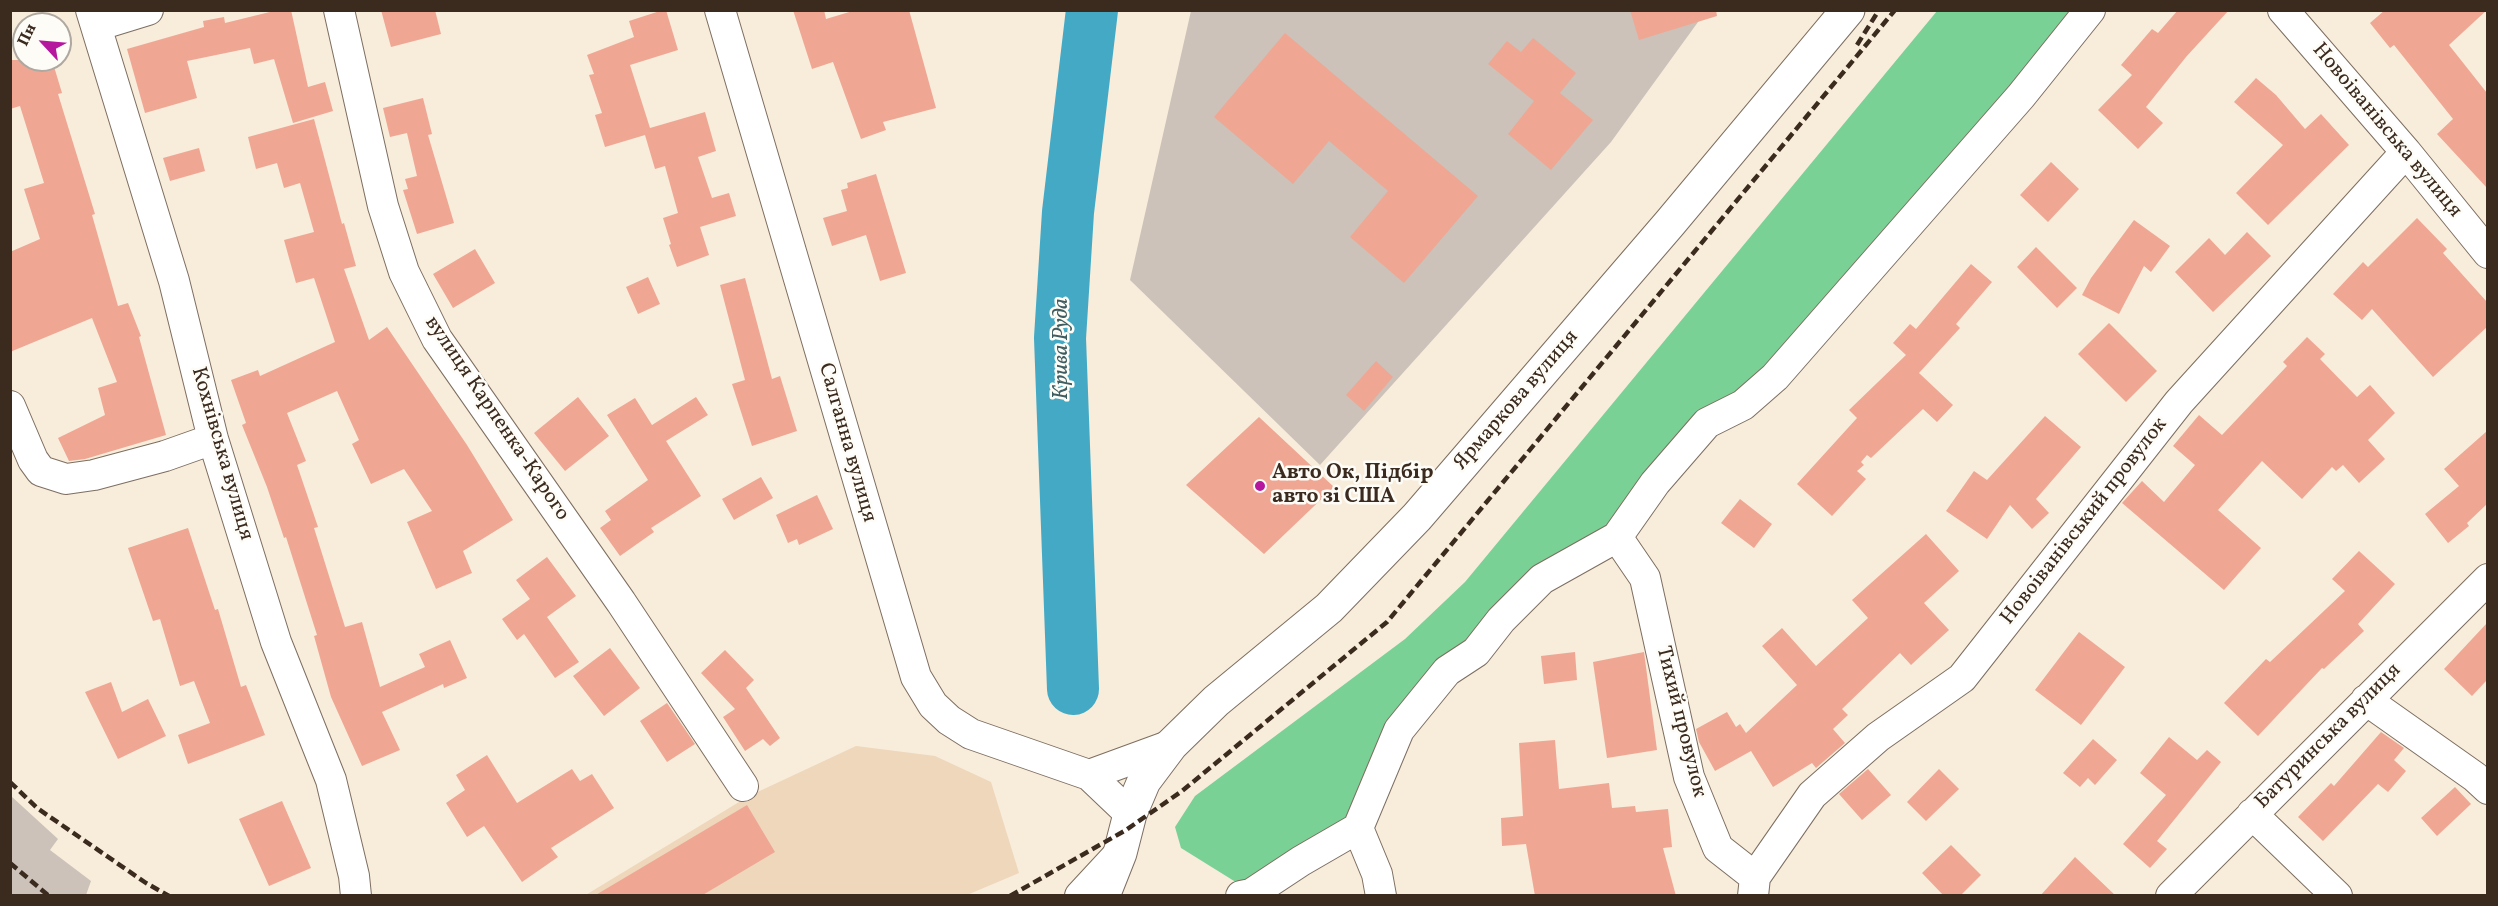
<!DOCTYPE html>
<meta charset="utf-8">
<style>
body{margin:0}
#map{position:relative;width:2498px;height:906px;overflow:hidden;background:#f8ecdb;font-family:Vollkorn,serif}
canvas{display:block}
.frame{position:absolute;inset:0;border:12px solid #3b2a1e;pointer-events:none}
.north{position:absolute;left:12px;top:12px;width:60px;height:60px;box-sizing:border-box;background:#fdfcf7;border:2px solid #afa8a0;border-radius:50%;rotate:296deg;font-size:16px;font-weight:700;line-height:24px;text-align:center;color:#3b2a1e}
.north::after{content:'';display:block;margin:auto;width:21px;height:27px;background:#b5179e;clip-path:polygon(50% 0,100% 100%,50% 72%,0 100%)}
</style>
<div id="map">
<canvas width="2498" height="906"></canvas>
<div class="frame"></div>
<div class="north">Пн</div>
</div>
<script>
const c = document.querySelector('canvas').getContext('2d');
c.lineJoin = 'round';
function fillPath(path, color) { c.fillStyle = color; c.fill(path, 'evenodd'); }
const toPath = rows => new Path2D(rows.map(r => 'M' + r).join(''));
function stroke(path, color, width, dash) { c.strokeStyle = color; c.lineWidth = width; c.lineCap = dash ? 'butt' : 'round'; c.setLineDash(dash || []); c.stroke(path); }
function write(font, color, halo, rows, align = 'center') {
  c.font = font + ' Vollkorn,serif'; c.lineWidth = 5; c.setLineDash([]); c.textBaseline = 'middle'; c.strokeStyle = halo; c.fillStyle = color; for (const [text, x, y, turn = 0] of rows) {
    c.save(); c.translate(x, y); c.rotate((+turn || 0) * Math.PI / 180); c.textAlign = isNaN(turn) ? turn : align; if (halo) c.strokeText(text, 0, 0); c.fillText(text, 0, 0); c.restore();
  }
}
fillPath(toPath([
 [856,746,935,756,991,782,1019,873,967,895,584,896,749,796]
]), '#eed7bb');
fillPath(toPath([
 [1191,11,1706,11,1611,142,1320,465,1130,280],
 [11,796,58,839,50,850,91,881,86,895,11,895]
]), '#ccc2b9');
fillPath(toPath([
 [1937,11,2089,11,1772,373,1613,531,1474,646,1350,828,1247,889,1181,848,1175,827,1195,796,1405,639,1465,582]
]), '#7ad196');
stroke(toPath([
 [1073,689,1060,338,1068,212,1092,10]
]), '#44a9c4', 52);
fillPath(toPath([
 [278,10,291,10,308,87,325,82,333,111,293,123,274,59,254,64,250,48,187,61,197,98,145,113,127,49,204,27,203,21,224,17,225,23],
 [381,10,435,10,441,34,391,47],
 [663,10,666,10,678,50,630,65,650,128,705,112,716,151,698,157,712,198,729,193,736,216,700,227,709,255,677,267,669,245,671,244,663,218,678,213,665,166,655,169,645,135,605,147,595,115,602,113,589,75,594,74,587,55,634,37,629,21],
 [793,10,824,10,826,19,856,10,909,10,936,108,883,122,886,130,861,139,833,62,812,69],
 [1630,10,1716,10,1717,16,1639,40],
 [2178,10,2229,10,2186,57,2146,107,2163,123,2138,149,2098,110,2132,75,2121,65,2152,29,2158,33],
 [2385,10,2487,10,2449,45,2487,93,2487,188,2437,134,2453,119,2394,45,2390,48,2370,23],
 [1285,33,1478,196,1404,283,1350,237,1388,191,1329,141,1293,184,1214,117],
 [1533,38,1576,73,1560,93,1593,120,1551,170,1508,134,1534,101,1488,64,1507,41,1521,52],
 [10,60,52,60,62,93,58,94,95,214,92,215,118,306,128,303,141,336,139,337,166,435,85,459,69,461,58,438,105,415,98,388,117,382,92,318,10,352,10,252,40,239,24,189,44,183,20,106,10,109],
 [2256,78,2276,95,2305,129,2321,114,2349,145,2268,225,2236,193,2283,145,2234,102],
 [423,98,432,134,428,135,454,223,417,234,403,190,408,189,405,179,417,176,407,133,390,137,383,108],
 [314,119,342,224,344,223,356,266,344,269,369,340,387,327,467,445,513,520,463,551,472,573,436,589,407,522,432,511,404,469,371,484,352,444,359,440,337,391,287,413,306,461,297,465,318,527,314,528,345,627,362,622,380,687,425,667,419,654,450,640,467,678,444,688,443,684,382,712,400,750,362,766,331,697,314,636,317,635,286,537,284,538,267,487,242,425,246,423,231,380,258,370,260,376,335,342,314,278,296,283,284,240,314,232,300,183,284,188,277,163,256,169,248,137],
 [199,148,205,171,170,181,163,158],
 [2051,162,2079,189,2048,222,2020,195],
 [876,174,906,273,880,281,866,235,832,246,823,218,847,211,841,190,848,188,847,183],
 [2417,218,2447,249,2443,253,2487,302,2487,327,2433,377,2372,309,2362,320,2333,294,2363,262,2368,267],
 [2134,220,2170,246,2151,272,2144,266,2119,314,2082,295,2091,278],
 [2247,232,2271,256,2213,312,2175,272,2209,238,2225,255],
 [2036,247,2077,288,2057,308,2017,267],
 [475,249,495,283,453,308,433,274],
 [1971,264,1992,282,1956,324,1960,328,1919,373,1953,405,1937,422,1923,409,1871,458,1867,455,1861,462,1864,465,1857,471,1866,479,1832,516,1797,484,1857,418,1849,410,1906,355,1893,343,1910,324,1916,329],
 [648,277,660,304,638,314,626,287],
 [745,278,772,379,780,376,797,431,752,446,732,384,745,380,720,285],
 [2109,323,2157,371,2126,402,2078,354],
 [2307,337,2325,354,2320,359,2357,397,2370,385,2395,413,2368,440,2385,459,2359,483,2343,465,2336,471,2332,467,2302,499,2262,461,2218,510,2261,548,2224,590,2122,503,2142,481,2164,502,2195,465,2173,446,2199,415,2222,435,2287,366,2283,362],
 [1376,361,1393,377,1364,411,1346,395],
 [578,397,609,436,565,471,534,433],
 [696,397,708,415,666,441,701,496,651,528,654,532,620,556,600,528,611,520,605,511,648,480,607,415,635,398,652,425],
 [2045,416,2081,447,2036,499,2049,513,2032,529,2010,505,1987,539,1946,511,1974,471,1987,480],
 [1259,417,1334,487,1264,554,1186,485],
 [2487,431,2487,504,2467,523,2469,526,2448,543,2425,514,2459,486,2444,469],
 [761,477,773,498,734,520,722,499],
 [817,495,833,529,799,545,797,539,788,543,776,515],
 [1740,499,1772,524,1754,548,1721,523],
 [188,528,215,610,218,609,241,687,246,685,265,735,188,764,178,735,210,723,194,681,180,686,160,619,153,621,128,548],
 [1926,534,1959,571,1924,603,1949,630,1911,665,1900,653,1842,709,1848,715,1833,729,1845,743,1816,768,1812,763,1773,787,1751,751,1715,771,1699,742,1696,729,1727,712,1736,727,1740,724,1746,733,1797,685,1762,646,1782,628,1816,666,1868,618,1852,600],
 [2359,551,2395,584,2358,624,2364,631,2324,669,2322,668,2258,736,2224,703,2266,659,2270,662,2345,591,2332,579],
 [547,557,576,596,547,617,579,662,555,678,524,634,517,640,502,619,530,599,516,580],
 [2487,623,2487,680,2472,696,2444,669],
 [2079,632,2125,667,2081,725,2035,690],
 [610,648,640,688,604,716,573,676],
 [725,650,754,680,746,688,780,738,770,746,763,739,745,751,723,717,735,709,701,673],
 [1575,652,1577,680,1544,684,1541,656],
 [1644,652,1657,750,1607,758,1593,662],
 [111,682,122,712,148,699,166,736,118,759,85,692],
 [667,703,695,744,667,762,640,721],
 [2381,732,2404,748,2394,760,2406,771,2388,792,2378,784,2323,841,2298,817,2331,783,2334,786],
 [2169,737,2197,760,2207,750,2221,762,2157,841,2167,849,2150,868,2123,844,2166,795,2140,773],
 [2093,739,2117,760,2095,785,2088,778,2080,787,2063,773],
 [1555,740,1559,789,1609,783,1612,808,1635,806,1636,812,1668,809,1672,847,1663,848,1676,896,1535,896,1526,844,1502,846,1501,818,1523,816,1519,743],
 [487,755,517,803,572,769,580,781,592,774,614,808,551,848,558,857,522,882,484,826,467,837,446,803,465,790,456,775],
 [1868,769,1891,795,1862,820,1839,794],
 [1939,769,1959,789,1926,821,1907,802],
 [2455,787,2471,804,2437,836,2421,818],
 [282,801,311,868,269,886,239,819],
 [747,805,775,852,701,896,594,896],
 [1951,845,1981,875,1960,896,1944,896,1922,873],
 [2075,857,2116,896,2040,896]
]), '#efa794');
const minor = toPath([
 [91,10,174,281,213,439,276,642,331,780,354,876,356,896],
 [339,10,383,206,404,272,437,339,621,602,743,786],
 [720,10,916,677,933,705,949,720,971,734,1089,775,1130,814],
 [2283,10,2406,152,2488,253],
 [96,26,148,10],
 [10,406,33,460,41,471,66,479,94,475,165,456,213,439],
 [1617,537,1645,578,1689,777,1718,848,1755,877,1753,896],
 [2366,700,2475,777,2488,789],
 [1089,775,1171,745],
 [2252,814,2337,896],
 [1755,877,1812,795,1878,737,1962,678,2179,402,2406,152],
 [1080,896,1118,855],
 [1241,896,1251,894,1301,861,1358,828],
 [1381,896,1377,874,1358,828,1399,730,1447,671,1476,652,1501,620,1542,579,1617,537,1655,483,1707,423,1743,405,1775,377,2021,96,2090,10],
 [2171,896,2488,579]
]);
const major = toPath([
 [1103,896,1120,853,1130,814,1144,781,1171,745,1216,701,1329,608,1417,517,1670,223,1848,10]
]);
stroke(minor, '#7d6e60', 32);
stroke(major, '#7d6e60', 35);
stroke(minor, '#fff', 30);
stroke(major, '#fff', 33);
stroke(toPath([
 [1857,45,1879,10],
 [10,782,37,808,146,883,169,896],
 [10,863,49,896],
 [1010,896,1126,830,1182,791,1387,622,1895,10]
]), '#3b2a1e', 4.5, [9, 4.5]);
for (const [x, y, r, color] of [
 [1260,486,6,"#b5179e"]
]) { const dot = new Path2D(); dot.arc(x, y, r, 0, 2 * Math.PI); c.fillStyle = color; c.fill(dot); stroke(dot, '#fdfcf7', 2); }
write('21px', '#3b2a1e', '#fdfcf7', [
 ["Новоіванівська вулиця",2386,131,50],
 ["Ярмаркова вулиця",1517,401,-49],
 ["вулиця Карпенка-Карого",496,419,56],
 ["Салганна вулиця",846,443,74],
 ["Кохнівська вулиця",221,454,74],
 ["Новоіванівський провулок",2085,522,-52],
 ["Тихий провулок",1680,722,76],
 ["Батуринська вулиця",2329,737,-45]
]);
write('bold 21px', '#3b2a1e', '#fdfcf7', [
 ["Авто Ок, Підбір",1272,474],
 ["авто зі США",1272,498]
], 'left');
write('italic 22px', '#3f5d60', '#fdfcf7', [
 ["Крива Руда",1063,349,-90]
]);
</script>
